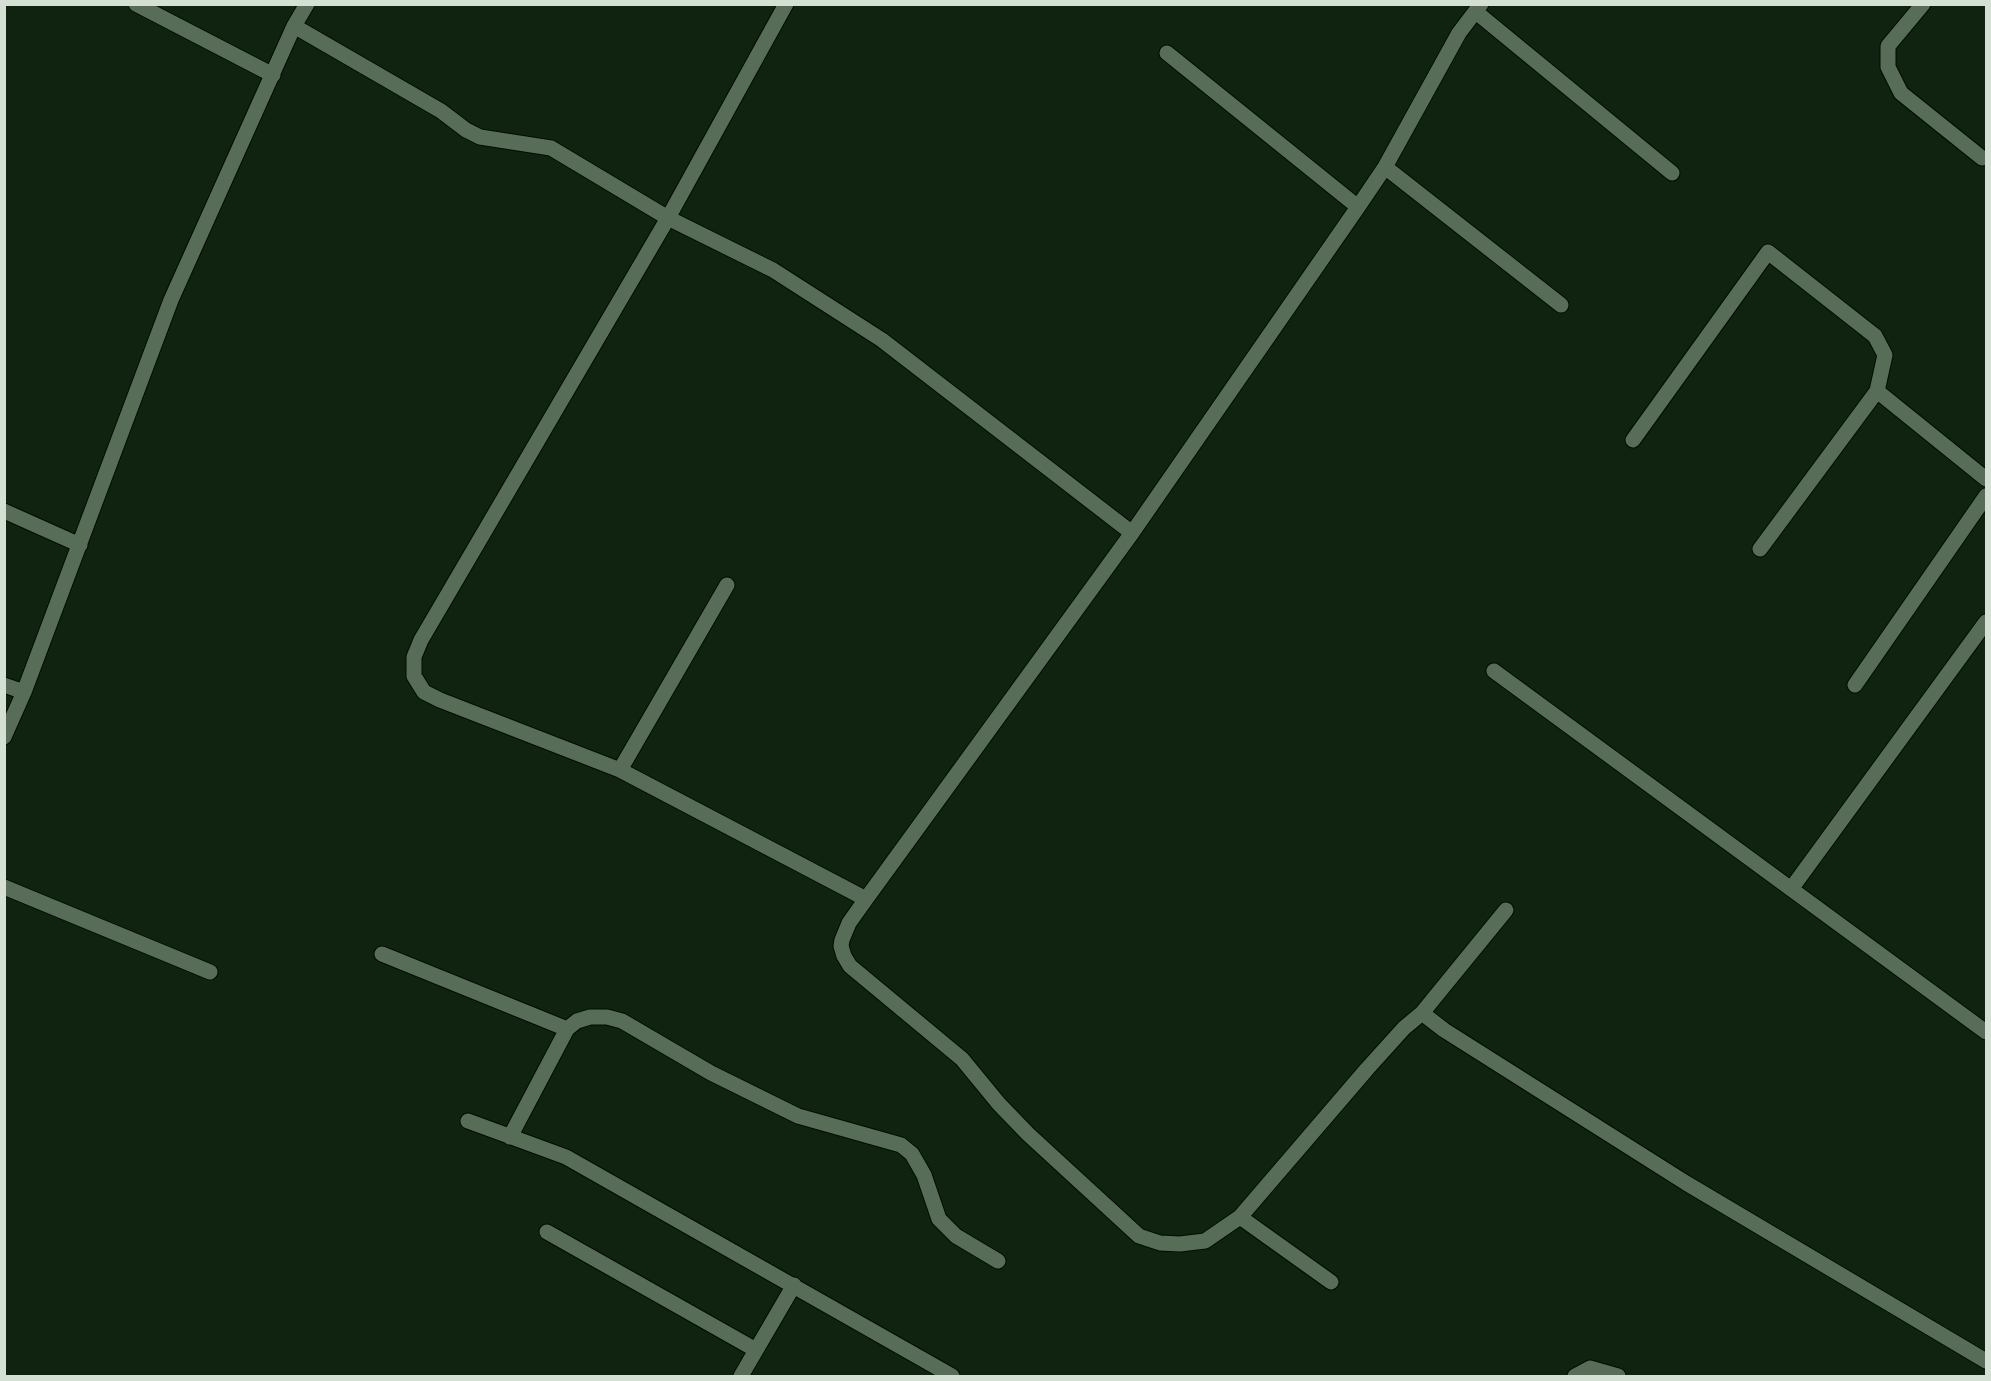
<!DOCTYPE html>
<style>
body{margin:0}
#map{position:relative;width:1991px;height:1381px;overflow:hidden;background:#102311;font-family:"DM Sans",sans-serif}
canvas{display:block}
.frame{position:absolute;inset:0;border:6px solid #d4e0d4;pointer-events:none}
</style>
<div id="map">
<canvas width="1991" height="1381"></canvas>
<div class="frame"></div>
</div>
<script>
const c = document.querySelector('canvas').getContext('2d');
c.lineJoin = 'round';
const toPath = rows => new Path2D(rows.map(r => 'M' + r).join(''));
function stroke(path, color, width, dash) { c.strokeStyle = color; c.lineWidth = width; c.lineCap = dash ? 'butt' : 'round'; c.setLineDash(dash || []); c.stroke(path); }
const street = toPath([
 [136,4,273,75],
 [786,4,668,218,421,640,414,657,414,676,424,692,440,700,620,770,866,899],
 [1481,4,1459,33,1385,167,1358,207,1132,533,866,899,849,923,842,940,841,946,844,956,850,966,962,1059,999,1104,1028,1134,1139,1236,1160,1243,1180,1244,1205,1241,1240,1217,1367,1069,1404,1028,1422,1013,1444,1030,1686,1183,1986,1361],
 [1923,4,1888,46,1888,67,1901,93,1982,158],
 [1476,12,1672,173],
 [294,26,441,111,466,130,480,137,551,148,668,218,773,270,882,340,1132,533],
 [1167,53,1358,207],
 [1385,167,1561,305],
 [1633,440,1768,252,1875,336,1885,355,1877,391,1986,479],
 [4,511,80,545],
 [1760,549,1877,391],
 [1494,671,1986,1032],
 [4,685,24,692],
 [1855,685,1986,496],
 [4,737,24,692,171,300,294,26,307,4],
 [620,770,727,585],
 [4,887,210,972],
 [1791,889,1986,622],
 [382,954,567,1029],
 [1422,1013,1506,910],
 [468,1121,566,1157,952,1376],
 [510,1137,567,1029,577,1021,590,1017,607,1017,622,1021,711,1073,798,1116,901,1145,912,1154,924,1175,939,1219,956,1236,998,1261],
 [1240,1217,1331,1282],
 [547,1232,756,1350],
 [741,1376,794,1285],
 [1575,1376,1590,1368,1618,1376]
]);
stroke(street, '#000c01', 17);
stroke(street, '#576d57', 15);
</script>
